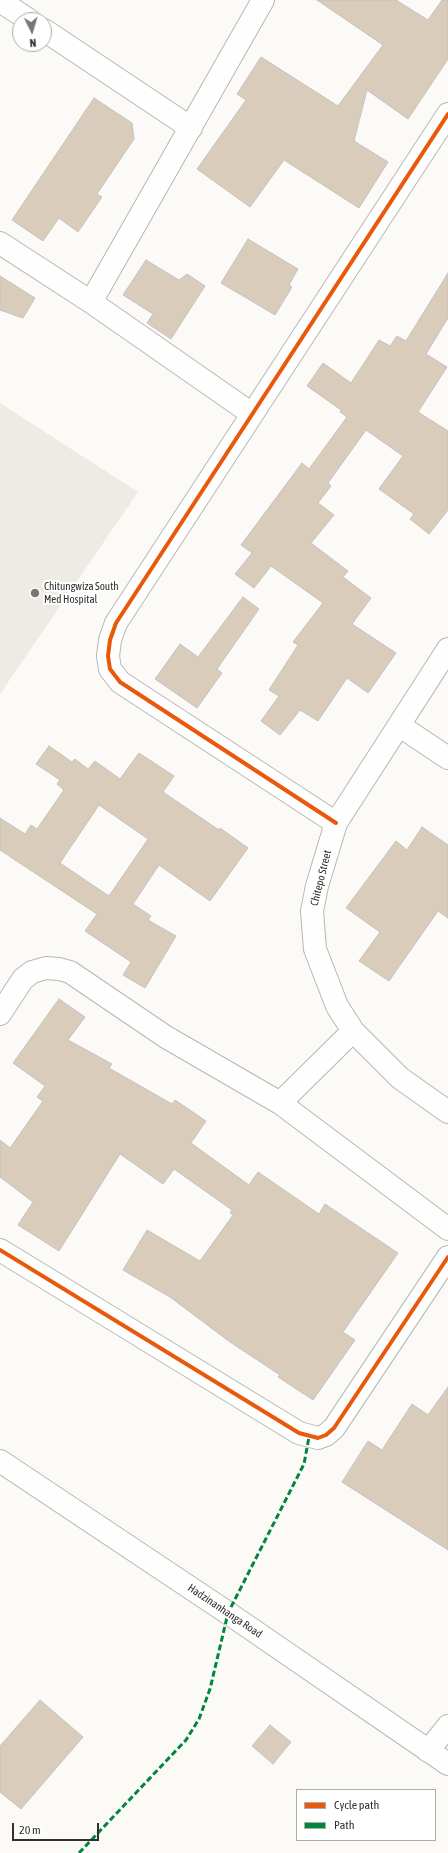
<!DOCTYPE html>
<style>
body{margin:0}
#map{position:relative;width:448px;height:1853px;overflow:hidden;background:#fcfaf7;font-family:"Asap Condensed",sans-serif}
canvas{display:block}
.legend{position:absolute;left:296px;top:1789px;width:140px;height:52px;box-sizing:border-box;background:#fff;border:1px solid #adacab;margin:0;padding:5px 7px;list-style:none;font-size:12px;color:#31302e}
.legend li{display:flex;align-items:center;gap:8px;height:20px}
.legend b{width:20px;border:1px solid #adacab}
.north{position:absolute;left:12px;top:12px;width:40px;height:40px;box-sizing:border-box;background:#fff;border:1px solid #adacab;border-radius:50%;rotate:175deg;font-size:11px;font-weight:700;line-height:16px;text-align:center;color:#31302e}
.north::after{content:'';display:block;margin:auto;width:14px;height:18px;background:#787774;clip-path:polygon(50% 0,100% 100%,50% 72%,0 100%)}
.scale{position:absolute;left:12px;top:1823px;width:87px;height:18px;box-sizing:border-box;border:2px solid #31302e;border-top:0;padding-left:5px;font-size:12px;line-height:14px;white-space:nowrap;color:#31302e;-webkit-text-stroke:3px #fff;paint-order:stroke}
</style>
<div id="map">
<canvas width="448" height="1853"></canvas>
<ul class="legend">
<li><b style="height:5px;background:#e8590c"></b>Cycle path</li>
<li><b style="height:5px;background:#00873e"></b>Path</li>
</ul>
<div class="north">N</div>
<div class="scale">20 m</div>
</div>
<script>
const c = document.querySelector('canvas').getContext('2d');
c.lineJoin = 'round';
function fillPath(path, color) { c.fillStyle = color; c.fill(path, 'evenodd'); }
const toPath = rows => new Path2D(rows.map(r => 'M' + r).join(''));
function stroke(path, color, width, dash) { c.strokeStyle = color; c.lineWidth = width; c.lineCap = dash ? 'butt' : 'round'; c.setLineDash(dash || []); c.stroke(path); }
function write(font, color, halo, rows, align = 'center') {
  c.font = font + ' "Asap Condensed",sans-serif'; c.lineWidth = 4; c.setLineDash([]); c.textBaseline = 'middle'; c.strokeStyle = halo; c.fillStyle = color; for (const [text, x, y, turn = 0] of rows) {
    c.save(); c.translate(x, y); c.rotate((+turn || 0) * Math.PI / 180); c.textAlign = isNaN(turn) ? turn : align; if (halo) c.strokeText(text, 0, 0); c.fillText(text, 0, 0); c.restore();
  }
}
fillPath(toPath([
 [0,403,138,492,0,694]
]), '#edebe3');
const building = toPath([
 [317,0,396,0,428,20,442,0,448,0,448,59,408,119,367,90,354,141,388,162,359,208,284,160,250,207,197,169,246,100,237,94,261,57,338,106,383,45,317,0],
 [94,98,132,123,134,139,97,194,102,197,78,232,59,218,43,241,12,220,94,98],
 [248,239,298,269,289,285,292,287,275,315,221,283,248,239],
 [146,260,179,280,187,274,205,286,171,339,147,323,153,314,123,295,146,260],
 [448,273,448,318,426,354,447,367,418,412,448,431,448,510,429,534,410,519,414,514,379,489,403,456,366,430,328,483,331,486,318,503,334,515,311,543,348,571,343,577,371,598,352,624,396,653,368,693,347,678,318,721,300,710,280,735,261,721,279,696,269,690,298,645,293,642,323,603,271,566,254,588,235,574,252,553,241,545,302,463,309,469,347,417,340,412,341,410,307,386,323,363,351,383,379,340,390,346,397,336,406,341,448,273],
 [0,276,35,298,23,318,0,310,0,276],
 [243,597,259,609,217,669,222,673,197,708,155,679,180,644,198,657,243,597],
 [49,746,72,762,75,759,88,769,95,761,120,779,139,753,174,776,163,792,219,830,220,828,248,848,210,901,159,865,133,904,151,916,148,920,176,936,145,988,123,975,131,962,85,931,97,914,0,850,0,818,25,834,31,825,37,829,64,790,57,784,60,780,36,764,49,746],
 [99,805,148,839,109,896,60,863,99,805],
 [422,827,448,845,448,918,438,911,389,981,359,961,380,932,346,908,396,841,407,850,422,827],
 [59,999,85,1017,68,1040,112,1064,109,1068,172,1104,175,1100,206,1121,191,1143,249,1185,258,1172,319,1214,325,1204,398,1253,343,1332,355,1340,313,1400,278,1377,280,1375,230,1342,170,1297,123,1270,147,1230,200,1261,233,1215,230,1213,232,1210,174,1169,163,1184,120,1154,59,1251,18,1225,33,1202,0,1177,0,1140,10,1148,43,1101,37,1097,45,1086,13,1063,59,999],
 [448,1387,448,1550,342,1482,368,1441,382,1450,412,1404,428,1415,448,1387],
 [40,1700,83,1737,21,1809,0,1792,0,1746,40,1700],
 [270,1725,291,1742,273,1764,252,1746,270,1725]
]);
fillPath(building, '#daccbb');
stroke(building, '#c4c2c1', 1);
const minor = toPath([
 [0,1,29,20],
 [44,30,191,128],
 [0,243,91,302,252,414],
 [91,302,263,0],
 [448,649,336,823,317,886,312,911,315,949,337,1006,353,1031,400,1078,448,1112],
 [400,726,448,758],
 [336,823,120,682,110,669,108,656,110,640,116,623,448,114],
 [0,1014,23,979,32,972,46,968,59,969,70,972,166,1037,280,1103,353,1031],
 [280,1103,448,1229],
 [0,1250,299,1433,318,1438,326,1435,334,1428,448,1257],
 [428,1751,448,1726]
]);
const tertiary = toPath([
 [0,1461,228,1613,448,1764]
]);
stroke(minor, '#b8b7b4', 24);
stroke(tertiary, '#b8b7b4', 24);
stroke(minor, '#fffefe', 22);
stroke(tertiary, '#fffefe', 22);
stroke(toPath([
 [79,1853,186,1740,199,1719,210,1689,228,1613,304,1464,309,1437]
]), '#00873e', 3, [6, 3]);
stroke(toPath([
 [336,823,120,682,110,669,108,656,110,640,116,623,448,114],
 [0,1250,299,1433,318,1438,326,1435,334,1428,448,1257]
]), '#e8590c', 4);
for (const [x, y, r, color] of [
 [35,593,5,"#787774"]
]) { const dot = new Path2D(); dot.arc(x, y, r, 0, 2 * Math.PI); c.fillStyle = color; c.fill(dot); stroke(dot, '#fff', 1.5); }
write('11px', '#31302e', '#fff', [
 ["Chitungwiza South",44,587],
 ["Med Hospital",44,600]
], 'left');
write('11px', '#31302e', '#fff', [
 ["Chitepo Street",321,878,-76],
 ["Hadzinanhanga Road",225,1611,34]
]);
</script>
